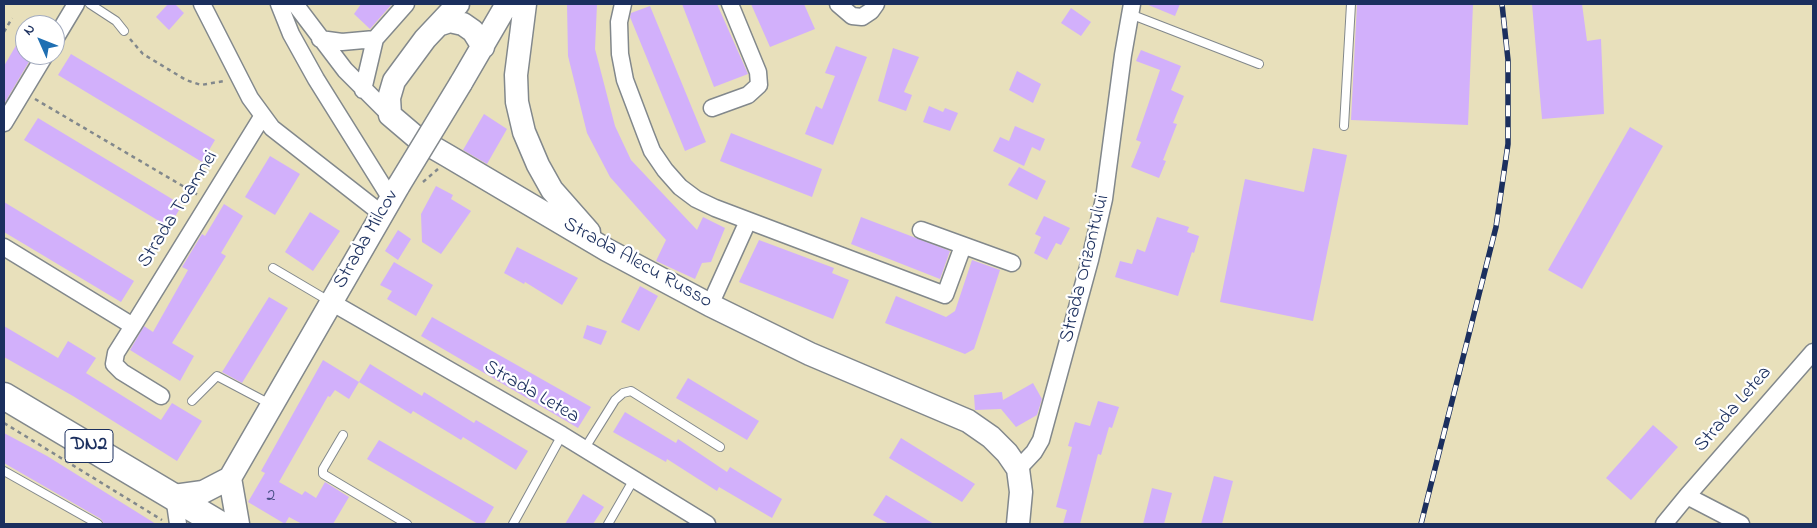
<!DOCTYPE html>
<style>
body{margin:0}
#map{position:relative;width:1817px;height:528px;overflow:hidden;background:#e8e0bb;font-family:"Indie Flower",sans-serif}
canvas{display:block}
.frame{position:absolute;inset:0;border:5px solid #1b2f5e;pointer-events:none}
.north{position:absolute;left:15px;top:15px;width:50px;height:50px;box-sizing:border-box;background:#fff;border:1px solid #a4acbf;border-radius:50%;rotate:314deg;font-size:14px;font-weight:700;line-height:20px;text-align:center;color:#1b2f5e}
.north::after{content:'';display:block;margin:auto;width:18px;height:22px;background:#1f6fb2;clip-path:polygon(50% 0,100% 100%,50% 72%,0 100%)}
</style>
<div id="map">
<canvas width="1817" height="528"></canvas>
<div class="frame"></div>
<div class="north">N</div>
</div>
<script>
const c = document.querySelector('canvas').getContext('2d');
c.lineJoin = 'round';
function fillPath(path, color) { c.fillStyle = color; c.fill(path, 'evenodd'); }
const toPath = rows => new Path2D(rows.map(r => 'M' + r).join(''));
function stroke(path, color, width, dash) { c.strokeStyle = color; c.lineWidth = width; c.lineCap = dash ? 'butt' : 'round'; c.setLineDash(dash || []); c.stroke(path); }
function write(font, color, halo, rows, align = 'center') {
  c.font = font + ' "Indie Flower",sans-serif'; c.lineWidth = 4.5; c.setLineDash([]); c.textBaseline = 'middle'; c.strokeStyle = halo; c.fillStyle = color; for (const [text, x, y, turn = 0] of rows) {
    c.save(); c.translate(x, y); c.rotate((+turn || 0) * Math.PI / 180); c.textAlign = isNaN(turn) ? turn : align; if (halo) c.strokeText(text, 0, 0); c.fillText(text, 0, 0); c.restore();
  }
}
fillPath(toPath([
 [168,4,175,4,184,13,169,30,156,17],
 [361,4,392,4,370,29,354,14],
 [567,4,597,4,595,49,615,126,631,160,697,230,703,217,725,228,711,262,702,263,695,279,656,261,666,240,610,177,587,133,568,56],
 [682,4,717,4,748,74,714,87],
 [751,4,804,4,815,29,770,47],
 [1146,4,1180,4,1175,16],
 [1357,4,1473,4,1468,125,1351,120],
 [1532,4,1582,4,1587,41,1601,39,1604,114,1542,119],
 [650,6,706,142,685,151,630,17,631,13],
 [1071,8,1091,22,1081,36,1061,23],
 [25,30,25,55,33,55,4,104,4,66],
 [836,46,867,57,833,145,805,134,816,106,822,109,835,76,825,73],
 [893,48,919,57,904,92,912,95,906,111,878,101],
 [1141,50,1181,66,1171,90,1184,96,1173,123,1177,124,1163,160,1166,161,1159,178,1131,167,1141,142,1136,140,1160,70,1136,61],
 [71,54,215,140,202,162,58,75],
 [1017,71,1041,84,1033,103,1009,90],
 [929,106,943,112,945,108,958,113,950,131,923,122],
 [484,114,507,129,487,164,463,150],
 [38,118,182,205,169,227,24,140],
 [1015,126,1045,139,1040,151,1032,147,1024,166,993,151,1000,137,1009,141],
 [1630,127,1663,146,1582,289,1548,270],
 [731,133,822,169,812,197,720,161],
 [1313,148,1347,155,1313,321,1220,302,1245,179,1304,192],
 [270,156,300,174,275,215,245,197],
 [1019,167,1046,181,1037,200,1008,185],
 [436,186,453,195,451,199,471,211,441,254,422,242,421,214],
 [4,202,134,281,121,302,4,232],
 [224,204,243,216,221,253,226,256,172,343,194,356,180,381,130,350,144,326,153,332,188,270,182,267,202,234,205,236],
 [310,212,340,231,313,271,285,252],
 [1044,216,1070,228,1061,245,1056,243,1047,260,1034,253,1041,237,1035,234],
 [861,217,950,251,940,279,851,244],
 [1157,217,1189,227,1187,232,1199,236,1194,253,1192,252,1178,296,1115,277,1120,261,1132,264,1137,249,1145,252],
 [398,230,411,239,398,260,385,251],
 [759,240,834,268,832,273,849,280,833,319,739,282],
 [517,247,578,278,562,305,525,282,524,284,504,273],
 [972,260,1000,270,974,349,965,354,885,323,896,296,946,317,955,311],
 [394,262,433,285,416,316,387,299,392,291,380,285],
 [640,286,658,296,639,331,621,322],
 [269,297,288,308,242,383,222,372],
 [432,317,591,407,578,428,421,336],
 [587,325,607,331,601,345,583,338],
 [4,326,58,358,68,341,96,358,86,373,161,420,172,403,202,421,177,461,73,396,4,357],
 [323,360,359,382,349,399,335,390,330,397,328,396,279,482,302,495,305,491,316,498,325,482,349,497,333,524,302,524,289,517,285,524,248,502,265,473,261,471],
 [370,364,422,396,424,392,474,423,476,420,528,451,516,470,463,437,461,440,413,411,411,414,359,382],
 [688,378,759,421,747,440,676,398],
 [1033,383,1042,399,1037,415,1016,427,1001,409,975,410,974,395,1002,392,1003,400],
 [1098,401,1119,407,1112,428,1109,427,1101,455,1098,454,1080,524,1063,524,1067,510,1056,507,1072,447,1068,446,1075,422,1090,426],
 [625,412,676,443,678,439,727,472,730,467,782,499,772,518,719,487,717,491,667,459,666,462,613,432],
 [1653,425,1678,447,1631,500,1606,478],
 [4,433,47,456,156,524,104,524,101,519,4,463],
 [901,438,975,484,962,502,889,458],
 [379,440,494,507,484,524,478,524,367,459],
 [1214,476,1233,481,1222,524,1201,524],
 [1152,488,1172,493,1164,524,1143,524],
 [583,494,604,507,593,524,565,524],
 [886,495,934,524,889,524,873,515]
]), '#d2b0fb');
const lane = toPath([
 [90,4,116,21,124,31],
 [1130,14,1259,64],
 [1344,126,1351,4],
 [273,268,329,301],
 [192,401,217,376,270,404],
 [343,435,323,469,323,474,407,524],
 [585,448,615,400,623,393,631,391,720,447],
 [4,471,98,524],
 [513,524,562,435],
 [608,524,634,479]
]);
const street = toPath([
 [202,4,250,98,272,128,382,214],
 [279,4,291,34,316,79,391,199],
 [295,4,345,70,390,115],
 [623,4,619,22,620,54,625,80,645,133,652,151,665,170,680,187,696,199,715,208,945,295,963,246],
 [838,4,852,16,862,17,871,11,876,4],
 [55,39,76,4],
 [320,39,342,42,375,39],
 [363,90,375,39,406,4],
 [712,108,748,95,759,85,758,72,730,4],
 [4,123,45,55],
 [921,230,1012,263],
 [4,247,133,326,262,117],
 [331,302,562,435,707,524],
 [710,305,748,221],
 [133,326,116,353,114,364,122,372,161,396],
 [1018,469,1034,452,1041,440,1090,260,1104,199,1123,55,1132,4],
 [174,496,178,524],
 [1687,496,1813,352],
 [1664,524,1687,496,1741,524]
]);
const secondary = toPath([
 [458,4,425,39,394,81,389,98,390,115,417,138,448,156,607,250,710,305,810,354,968,421,991,437,1007,453,1018,469,1021,492,1018,524],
 [525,4,516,75,517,102,524,132,538,165,552,190,589,232],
 [441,24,450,21,463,24,473,31,483,47],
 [461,83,507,4],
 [230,478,238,524],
 [174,496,203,492,230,478,399,185]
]);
const primary = toPath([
 [4,396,219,524]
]);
stroke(lane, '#82888c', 10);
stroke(street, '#82888c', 19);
stroke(secondary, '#82888c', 25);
stroke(primary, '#82888c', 29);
stroke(toPath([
 [4,32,12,18],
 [130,39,143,54,186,80,201,85,224,81],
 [35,99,198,195],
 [423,182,438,169],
 [4,423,162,520]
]), '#82888c', 2.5, [4, 4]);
stroke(lane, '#fff', 8);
stroke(street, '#fff', 16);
stroke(secondary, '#fff', 22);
stroke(primary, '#fff', 26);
const rail = toPath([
 [1421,524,1496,227,1508,144,1508,60,1502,4]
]);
stroke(rail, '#1b2f5e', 5.5);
stroke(rail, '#fff', 4, [11]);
const secondaryBridge = toPath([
 [399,185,461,83]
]);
stroke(secondaryBridge, '#82888c', 25, []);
stroke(secondaryBridge, '#fff', 22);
write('18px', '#494f85', null, [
 ["2",271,497]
]);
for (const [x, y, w] of [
 [89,446,48]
]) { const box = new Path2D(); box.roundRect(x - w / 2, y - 16.5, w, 33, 4); c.fillStyle = '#fff'; c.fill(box); stroke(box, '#1b2f5e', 1); }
write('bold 19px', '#1b2f5e', null, [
 ["DN2",89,446]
]);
write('20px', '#1b2f5e', '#fff', [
 ["Strada Toamnei",179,210,-58],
 ["Strada Milcov",367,240,-60],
 ["Strada Alecu Russo",637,264,29],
 ["Strada Orizontului",1086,269,-76],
 ["Strada Letea",531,393,30],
 ["Strada Letea",1734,410,-49]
]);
</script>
